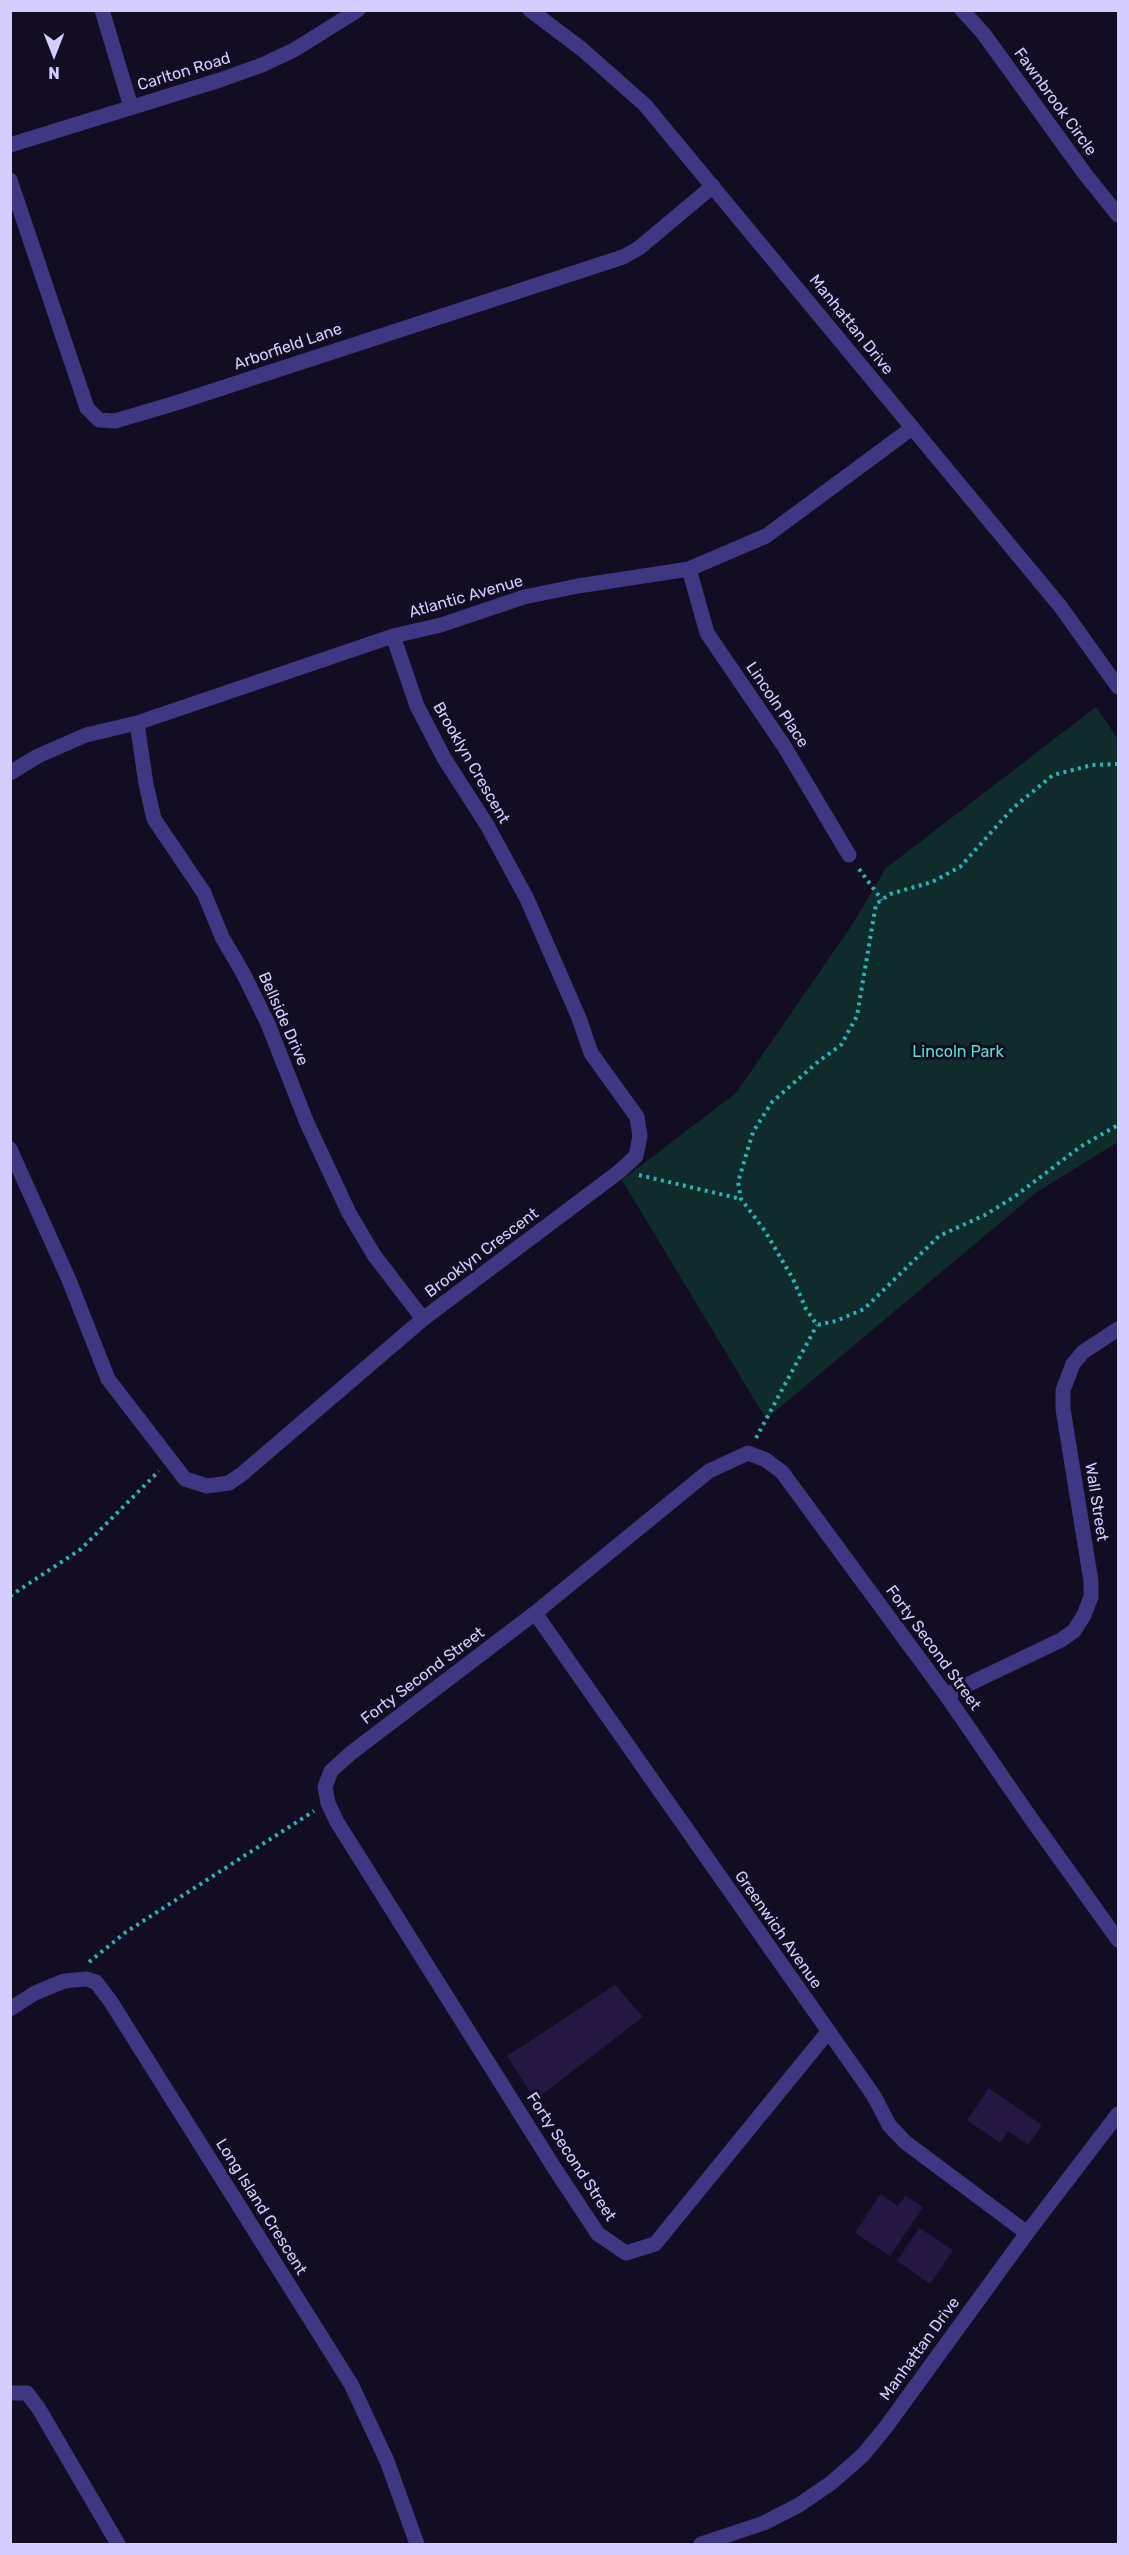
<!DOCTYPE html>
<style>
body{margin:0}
#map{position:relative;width:1129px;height:2555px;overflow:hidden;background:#120d22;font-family:Rubik,sans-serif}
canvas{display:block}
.frame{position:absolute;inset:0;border:12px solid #d6cdff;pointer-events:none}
.north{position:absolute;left:24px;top:24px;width:60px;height:60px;-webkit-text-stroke:4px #120d22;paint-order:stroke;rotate:180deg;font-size:16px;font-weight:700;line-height:24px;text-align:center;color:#d6cdff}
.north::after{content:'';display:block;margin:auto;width:21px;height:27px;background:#d6cdff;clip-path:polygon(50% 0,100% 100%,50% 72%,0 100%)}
</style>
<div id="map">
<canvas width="1129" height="2555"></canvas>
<div class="frame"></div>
<div class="north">N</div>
</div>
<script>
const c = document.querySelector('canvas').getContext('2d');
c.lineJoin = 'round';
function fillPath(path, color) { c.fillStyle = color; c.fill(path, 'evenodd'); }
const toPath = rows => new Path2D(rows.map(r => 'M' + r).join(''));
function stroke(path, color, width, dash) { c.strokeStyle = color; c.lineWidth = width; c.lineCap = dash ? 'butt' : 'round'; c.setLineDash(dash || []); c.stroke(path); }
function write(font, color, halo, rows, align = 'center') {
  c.font = font + ' Rubik,sans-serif'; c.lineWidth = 6; c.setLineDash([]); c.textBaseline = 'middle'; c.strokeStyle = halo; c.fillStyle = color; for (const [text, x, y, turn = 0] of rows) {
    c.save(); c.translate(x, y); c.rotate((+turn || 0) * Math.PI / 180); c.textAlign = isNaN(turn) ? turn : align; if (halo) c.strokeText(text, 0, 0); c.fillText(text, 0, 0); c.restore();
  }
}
fillPath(toPath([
 [1096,707,1118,739,1118,1142,1037,1192,766,1419,622,1180,736,1093,852,925,886,868]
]), '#102b2c');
fillPath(toPath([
 [615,1985,643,2017,535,2100,507,2056],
 [989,2088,1042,2125,1028,2145,1008,2131,1000,2143,967,2120],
 [880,2194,898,2206,905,2196,923,2207,890,2256,855,2233],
 [919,2228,953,2250,930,2284,897,2261]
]), '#241843');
stroke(toPath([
 [1118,764,1092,765,1053,775,1013,808,960,867,932,882,890,894,876,904,857,1016,841,1045,819,1061,772,1102,753,1132,738,1182,741,1199,765,1231,793,1279,806,1309,817,1325,836,1321,864,1309,939,1236,985,1215,1014,1197,1080,1147,1118,1125],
 [859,869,882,900],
 [639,1175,741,1199],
 [756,1438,817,1325],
 [10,1596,81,1549,159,1471],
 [89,1962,126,1932,314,1811]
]), '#2bb4b5', 4, [3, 4.5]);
stroke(toPath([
 [102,10,131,107],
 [530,10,583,50,645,105,1060,606,1118,687],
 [962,10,983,33,1085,174,1118,215],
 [10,145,220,80,262,65,294,50,358,10],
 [10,180,87,408,99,420,115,421,176,403,623,257,639,248,713,186],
 [689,569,707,633,784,746,849,855],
 [137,723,146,784,154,819,204,893,222,937,243,973,268,1024,307,1123,349,1213,374,1255,423,1319],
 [10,773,38,756,86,735,137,723,393,636,441,625,524,597,578,586,689,569,766,536,912,428],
 [10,1149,69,1280,108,1379,185,1479,207,1486,229,1483,242,1474,423,1319,620,1171,636,1156,640,1136,637,1117,591,1053,579,1018,527,899,487,825,444,758,417,706,393,636],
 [535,1613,874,2096,889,2125,905,2142,1027,2233],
 [946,1695,1061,1640,1074,1631,1084,1615,1091,1597,1091,1581,1063,1409,1063,1390,1073,1364,1083,1352,1118,1329],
 [10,2009,35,1993,64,1981,86,1979,96,1982,111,2002,351,2384,387,2461,417,2544],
 [828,2032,655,2244,626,2253,598,2234,555,2169,337,1822,328,1803,325,1787,331,1771,351,1753,535,1613,709,1471,748,1453,766,1460,782,1472,946,1695,1032,1820,1118,1940],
 [10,2393,27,2393,39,2409,118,2544],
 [701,2544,764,2523,799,2505,831,2483,863,2455,886,2427,1027,2233,1118,2114]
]), '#3f3782', 15);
write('16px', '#d6cdff', '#120d22', [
 ["Carlton Road",184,72,-17],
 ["Fawnbrook Circle",1055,102,54],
 ["Manhattan Drive",851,325,51],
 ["Arborfield Lane",288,347,-19],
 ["Atlantic Avenue",466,597,-16],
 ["Lincoln Place",777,705,56],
 ["Brooklyn Crescent",471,763,60],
 ["Bellside Drive",283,1019,66],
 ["Brooklyn Crescent",482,1253,-37],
 ["Wall Street",1096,1502,81],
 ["Forty Second Street",933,1648,54],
 ["Forty Second Street",423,1676,-37],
 ["Greenwich Avenue",778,1930,55],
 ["Forty Second Street",571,2157,57],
 ["Long Island Crescent",261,2207,58],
 ["Manhattan Drive",920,2349,-54]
]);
write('16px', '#57e1c8', '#120d22', [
 ["Lincoln Park",958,1052]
]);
</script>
